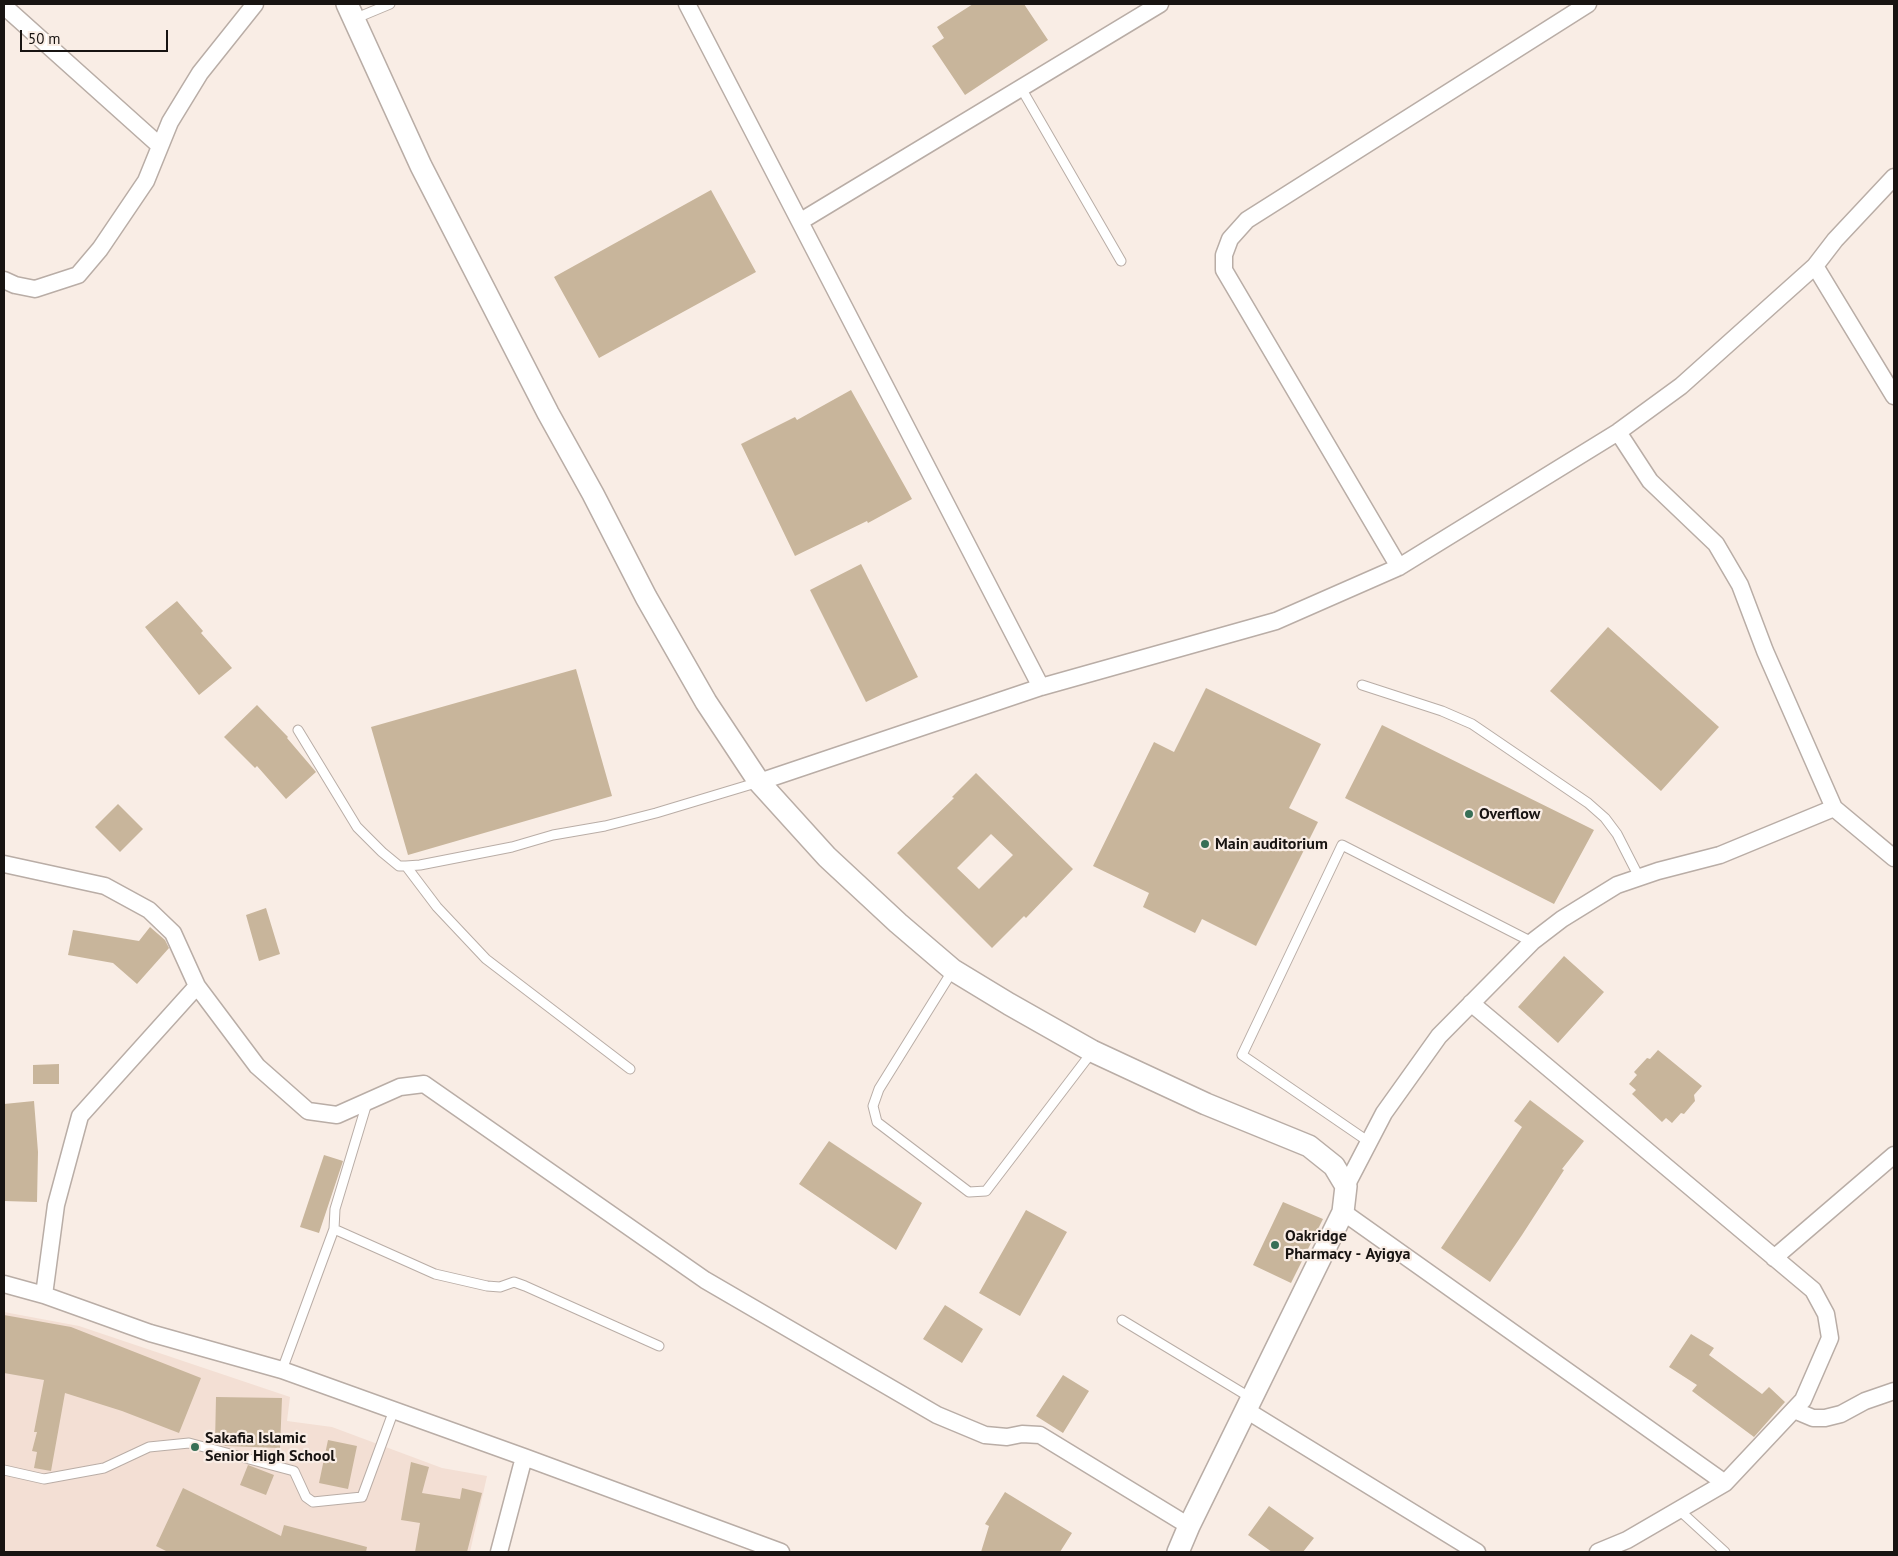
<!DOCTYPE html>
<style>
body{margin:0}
#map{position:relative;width:1898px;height:1556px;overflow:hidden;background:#f9ede5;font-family:"PT Sans",sans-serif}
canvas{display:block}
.frame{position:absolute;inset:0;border:5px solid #181412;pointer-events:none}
.scale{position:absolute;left:20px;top:30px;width:148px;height:22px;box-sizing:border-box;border:2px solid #181412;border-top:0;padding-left:6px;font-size:15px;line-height:18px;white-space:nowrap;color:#181412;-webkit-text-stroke:4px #f9ede5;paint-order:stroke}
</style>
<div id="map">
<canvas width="1898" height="1556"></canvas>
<div class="frame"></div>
<div class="scale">50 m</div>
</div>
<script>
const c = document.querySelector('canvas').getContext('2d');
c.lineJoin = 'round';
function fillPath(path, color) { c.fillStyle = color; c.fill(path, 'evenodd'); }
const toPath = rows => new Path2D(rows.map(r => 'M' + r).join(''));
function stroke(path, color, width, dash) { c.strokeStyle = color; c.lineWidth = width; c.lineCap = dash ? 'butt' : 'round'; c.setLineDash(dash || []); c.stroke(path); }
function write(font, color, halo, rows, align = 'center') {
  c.font = font + ' "PT Sans",sans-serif'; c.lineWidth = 4.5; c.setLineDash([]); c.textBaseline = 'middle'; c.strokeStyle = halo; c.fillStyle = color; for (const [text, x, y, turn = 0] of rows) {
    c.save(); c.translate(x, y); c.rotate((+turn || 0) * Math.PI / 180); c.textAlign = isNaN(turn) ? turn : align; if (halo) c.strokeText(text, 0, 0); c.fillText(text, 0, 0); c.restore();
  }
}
fillPath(toPath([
 [4,1312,79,1326,290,1397,287,1421,332,1427,442,1468,487,1476,470,1552,4,1552]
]), '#f3dfd4');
fillPath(toPath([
 [973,4,1024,4,1048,40,965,95,932,46,944,38,937,27],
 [711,190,756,272,599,358,554,277],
 [851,390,912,499,868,523,867,521,795,556,741,444,795,417,797,420],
 [861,564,918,677,866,702,810,590],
 [177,601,203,631,201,633,232,668,199,695,145,627],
 [1608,627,1719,727,1661,791,1550,691],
 [576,669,612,796,408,855,371,727],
 [1206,688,1321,744,1289,808,1318,822,1256,946,1202,919,1195,933,1143,907,1149,893,1093,866,1154,742,1174,752],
 [257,705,288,737,287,738,316,772,286,799,257,766,255,768,224,737],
 [1382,725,1594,830,1554,904,1345,798],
 [976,773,1073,869,1026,918,1024,916,992,948,897,853,954,798,952,797],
 [991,834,1013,855,979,889,957,868],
 [118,804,143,829,120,852,95,827],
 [266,908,280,954,259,961,246,915],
 [150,927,165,940,169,948,137,984,113,963,68,955,73,930,139,941],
 [1564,956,1604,992,1558,1043,1518,1007],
 [1658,1050,1702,1086,1694,1095,1695,1101,1684,1114,1681,1113,1672,1123,1666,1118,1662,1122,1632,1094,1636,1090,1629,1084,1637,1075,1634,1072,1647,1058,1650,1059],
 [59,1064,59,1084,33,1084,33,1065],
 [1530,1100,1584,1141,1562,1169,1564,1170,1522,1235,1490,1282,1441,1248,1522,1127,1514,1121],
 [34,1101,38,1152,37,1202,4,1201,4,1104],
 [829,1141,922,1203,896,1250,799,1184],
 [324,1155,343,1161,319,1233,300,1227],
 [1283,1202,1323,1219,1291,1283,1253,1265],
 [1026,1210,1067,1232,1020,1316,979,1293],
 [945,1305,983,1329,962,1363,923,1339],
 [4,1315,71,1327,201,1378,179,1433,122,1411,65,1393,51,1471,34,1468,37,1452,32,1451,37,1432,34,1432,44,1380,4,1373],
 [1691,1334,1714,1348,1709,1355,1762,1394,1769,1387,1785,1402,1754,1437,1692,1391,1697,1385,1669,1367],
 [1063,1375,1089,1391,1063,1433,1036,1416],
 [216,1397,282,1398,280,1448,226,1446,215,1443],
 [328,1440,357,1446,348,1489,319,1483],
 [411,1462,429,1467,422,1493,460,1499,462,1488,482,1493,467,1552,415,1552,420,1523,401,1520],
 [248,1465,274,1475,266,1495,240,1485],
 [183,1488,281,1536,284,1525,367,1547,366,1552,168,1552,156,1546],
 [1005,1492,1072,1533,1060,1552,981,1552,989,1526,985,1524],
 [1269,1506,1314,1538,1303,1552,1272,1552,1248,1535]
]), '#c8b59b');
const service = toPath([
 [354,19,390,4],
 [1021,88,1121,261],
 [1362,685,1442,711,1472,724,1588,803,1605,818,1617,834,1639,877],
 [298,730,357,827,382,852,399,866,406,866,420,865,512,847,553,835,605,826,656,813,759,782],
 [406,866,437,907,486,959,630,1069],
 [953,970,879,1089,873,1106,877,1122,969,1192,986,1191,1092,1052],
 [367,1103,335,1209,334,1229,435,1274,487,1286,500,1287,514,1282,525,1286,659,1346],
 [1369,1142,1242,1055,1342,845,1532,942],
 [1122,1320,1251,1398],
 [282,1370,334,1229],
 [4,1470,44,1479,104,1468,149,1447,189,1443,294,1471,306,1497,313,1502,362,1497,394,1410],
 [1678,1509,1725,1552]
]);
const minor = toPath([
 [687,4,1041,687],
 [4,6,160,146],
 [801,221,1160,4],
 [1815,266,1894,396],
 [4,280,15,285,35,289,78,275,100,249,146,181,170,122,200,73,255,4],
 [1618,432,1650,481,1716,544,1740,585,1765,651,1834,808,1894,858],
 [1399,567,1224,270,1224,255,1230,239,1247,220,1588,4],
 [759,782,1041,687,1276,621,1399,567,1618,432,1681,386,1815,266,1835,240,1894,177],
 [4,864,105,886,149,910,173,933,197,986,257,1066,308,1111,337,1115,400,1087,424,1084,705,1280,937,1415,985,1435,1007,1437,1022,1434,1040,1435,1189,1526],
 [1471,1003,1813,1290,1826,1314,1830,1338,1803,1400,1725,1483,1627,1540,1598,1552],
 [1346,1186,1384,1113,1439,1036,1532,942,1562,919,1617,885,1658,871,1720,855,1834,808],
 [1343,1212,1725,1483],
 [1774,1258,1894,1155],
 [4,1284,44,1295,150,1333,282,1370,524,1457,781,1552],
 [44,1295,56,1205,80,1116,197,986],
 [1246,1410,1477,1552],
 [1794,1410,1813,1418,1825,1418,1841,1414,1865,1401,1894,1391],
 [499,1552,524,1457]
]);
const tertiary = toPath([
 [347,4,421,166,548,413,593,494,646,597,706,702,759,782,827,857,898,923,953,970,1009,1004,1092,1051,1206,1104,1309,1146,1334,1166,1346,1186,1343,1212,1189,1526,1178,1552]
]);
stroke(service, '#b9ada6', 11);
stroke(minor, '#b9ada6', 19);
stroke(tertiary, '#b9ada6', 24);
stroke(service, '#fff', 9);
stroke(minor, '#fff', 16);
stroke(tertiary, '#fff', 21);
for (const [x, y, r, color] of [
 [1469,814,5,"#376f56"],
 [1205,844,5,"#376f56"],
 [1275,1245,5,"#376f56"],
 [195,1447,5,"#376f56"]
]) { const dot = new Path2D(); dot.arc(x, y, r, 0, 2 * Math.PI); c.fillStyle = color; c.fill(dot); stroke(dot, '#f9ede5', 2); }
write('bold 16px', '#181412', '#f9ede5', [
 ["Overflow",1479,814],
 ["Main auditorium",1215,844],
 ["Oakridge",1285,1236],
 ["Pharmacy - Ayigya",1285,1254],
 ["Sakafia Islamic",205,1438],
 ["Senior High School",205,1456]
], 'left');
</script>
